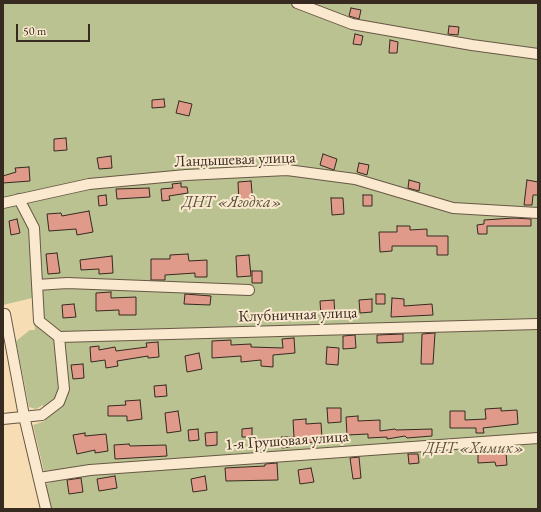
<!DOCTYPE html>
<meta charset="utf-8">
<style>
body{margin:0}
#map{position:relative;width:541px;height:512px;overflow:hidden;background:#f7ddb4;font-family:"EB Garamond",serif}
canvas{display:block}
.frame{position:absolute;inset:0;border:4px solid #372a21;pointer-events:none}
.scale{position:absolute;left:16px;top:24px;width:74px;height:18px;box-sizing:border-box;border:2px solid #372a21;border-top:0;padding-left:5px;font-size:12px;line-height:14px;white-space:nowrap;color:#372a21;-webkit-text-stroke:3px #fae9ce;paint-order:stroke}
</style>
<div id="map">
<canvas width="541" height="512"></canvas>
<div class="frame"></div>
<div class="scale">50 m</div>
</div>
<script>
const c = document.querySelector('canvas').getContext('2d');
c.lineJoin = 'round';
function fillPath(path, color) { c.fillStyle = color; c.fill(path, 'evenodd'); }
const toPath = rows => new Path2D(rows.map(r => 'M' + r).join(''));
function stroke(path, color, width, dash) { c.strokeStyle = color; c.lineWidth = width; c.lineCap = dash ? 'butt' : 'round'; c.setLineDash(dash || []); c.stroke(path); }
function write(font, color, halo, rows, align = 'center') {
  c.font = font + ' "EB Garamond",serif'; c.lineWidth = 4; c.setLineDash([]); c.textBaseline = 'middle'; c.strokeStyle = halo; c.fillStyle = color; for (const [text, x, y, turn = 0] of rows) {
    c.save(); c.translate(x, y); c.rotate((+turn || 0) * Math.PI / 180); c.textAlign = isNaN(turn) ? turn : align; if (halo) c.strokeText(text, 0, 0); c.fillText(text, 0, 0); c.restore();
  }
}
fillPath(toPath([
 [3,3,538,3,538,509,49,509,44,485,56,480,54,470,44,471,33,425,45,421,43,405,36,409,29,407,16,341,30,330,35,330,32,298,3,305]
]), '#b9c290');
const building = toPath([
 [351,8,361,10,359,19,349,16,351,8],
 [449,26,459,27,458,35,448,34,449,26],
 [355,34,363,36,361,45,353,44,355,34],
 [390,40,398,42,397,53,389,53,390,40],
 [164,99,165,107,152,108,152,100,164,99],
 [179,101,192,104,189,116,176,113,179,101],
 [66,138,67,150,54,151,54,139,66,138],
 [323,154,337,159,334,170,320,165,323,154],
 [111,156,112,168,99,169,97,158,111,156],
 [359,163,369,165,367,175,357,172,359,163],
 [29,167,30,181,3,183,3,176,16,172,15,168,29,167],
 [409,180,420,183,419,191,408,188,409,180],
 [527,180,538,182,538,195,533,195,532,205,524,205,527,180],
 [251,181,253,203,239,204,238,182,251,181],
 [181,183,181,187,187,187,188,193,169,196,170,200,162,201,161,189,173,188,172,184,181,183],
 [149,188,150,197,117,199,116,189,149,188],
 [106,195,107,205,99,206,98,196,106,195],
 [363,195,372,195,372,206,363,206,363,195],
 [331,198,343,198,344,214,332,215,331,198],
 [89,211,93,232,77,235,76,229,49,231,47,214,61,213,62,216,89,211],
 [514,218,531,219,531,226,487,226,487,234,478,234,477,225,484,224,484,220,514,218],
 [17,219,20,233,11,235,9,221,17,219],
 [397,226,410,226,410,230,427,229,427,236,448,236,448,255,437,255,437,246,392,246,392,251,380,252,379,232,397,232,397,226],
 [57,253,60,273,48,274,46,254,57,253],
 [188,254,189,261,207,260,207,277,195,277,195,273,165,275,165,280,151,280,151,259,170,259,170,255,188,254],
 [249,255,251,276,237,277,236,256,249,255],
 [112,256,113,273,99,274,99,269,81,270,80,260,112,256],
 [252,271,262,271,262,283,252,283,252,271],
 [111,292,111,298,136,297,136,315,119,315,119,310,96,311,96,293,111,292],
 [185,294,211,296,210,305,184,304,185,294],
 [376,294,385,294,385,304,376,304,376,294],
 [392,298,404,299,404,306,432,304,433,315,391,317,392,298],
 [372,299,372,312,360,313,359,300,372,299],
 [334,300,335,316,321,316,320,301,334,300],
 [74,304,76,317,63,318,62,305,74,304],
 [435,333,433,364,421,364,422,334,435,333],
 [403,334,403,342,377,343,377,335,403,334],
 [355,335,356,348,343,349,343,336,355,335],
 [294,338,295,353,273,355,273,367,261,366,261,360,241,362,241,356,212,358,212,341,231,340,231,345,251,344,251,347,283,348,282,339,294,338],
 [158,342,159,357,148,358,148,356,117,361,118,366,106,368,105,360,91,362,90,347,99,346,99,350,115,347,116,351,147,347,146,343,158,342],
 [327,347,339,348,338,365,326,364,327,347],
 [199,353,202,369,187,372,185,356,199,353],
 [83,364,84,378,73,379,71,365,83,364],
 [166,385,167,396,155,397,154,386,166,385],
 [140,400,142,419,127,421,127,416,108,416,108,406,126,405,125,401,140,400],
 [327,408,341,408,341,422,328,423,327,408],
 [501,408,501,411,517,410,518,424,483,428,484,433,476,433,476,428,450,428,450,411,465,411,465,420,486,419,485,409,501,408],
 [178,411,181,431,167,433,165,413,178,411],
 [358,416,358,421,380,420,380,431,395,429,396,430,432,429,432,436,407,438,405,436,387,439,387,437,368,438,368,434,347,435,346,417,358,416],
 [306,419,306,424,321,423,322,439,315,440,316,442,289,444,290,447,282,448,281,437,294,437,293,420,306,419],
 [252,428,252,437,242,437,242,429,252,428],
 [198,429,199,440,189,441,188,430,198,429],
 [217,432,217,445,206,446,205,433,217,432],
 [85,433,85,436,106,434,108,451,95,453,95,450,77,454,73,435,85,433],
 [129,444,130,446,166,445,167,456,115,459,114,445,129,444],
 [489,448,490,454,506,452,507,465,496,466,495,462,478,463,478,449,489,448],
 [408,454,418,454,419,463,409,464,408,454],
 [359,457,361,478,353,479,350,458,359,457],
 [277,463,278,480,226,481,225,468,265,466,265,464,277,463],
 [311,468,314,482,300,484,298,470,311,468],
 [115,476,117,488,99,491,97,479,115,476],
 [205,476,207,490,193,492,191,479,205,476],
 [81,478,83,492,69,494,67,480,81,478]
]);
fillPath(building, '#e09a89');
stroke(building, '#372a21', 1);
const minor = toPath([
 [297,3,352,24,472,45,538,54],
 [19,199,34,228,39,321,59,337],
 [3,203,89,184,186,175,287,170,355,179,453,208,538,213],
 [37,285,67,283,249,290],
 [5,314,24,416,46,509],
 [59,337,538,324],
 [3,419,42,415,59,402,64,389,59,337],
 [39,478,90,470,538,438]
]);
stroke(minor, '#675746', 12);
stroke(minor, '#fae9ce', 10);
write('16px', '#372a21', '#fae9ce', [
 ["Ландышевая улица",235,160,-2],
 ["Клубничная улица",298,315,-2],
 ["1-я Грушовая улица",287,441,-4]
]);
write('italic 16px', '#58503d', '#fae9ce', [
 ["ДНТ «Ягодка»",232,203],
 ["ДНТ «Химик»",474,449]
]);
</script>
